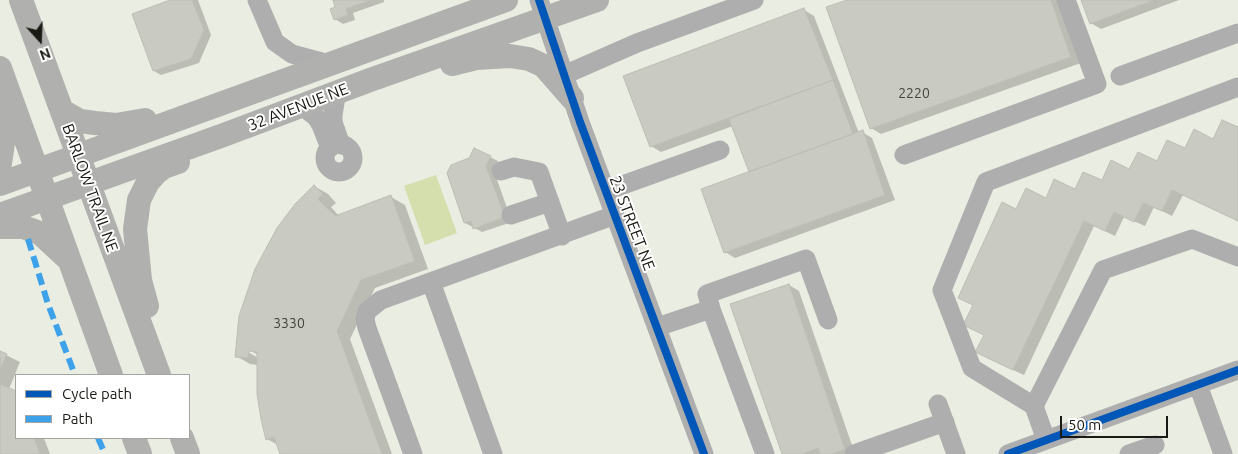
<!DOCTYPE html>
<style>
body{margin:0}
#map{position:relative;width:1238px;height:454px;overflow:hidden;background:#eaede1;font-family:Ubuntu,sans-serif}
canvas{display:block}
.legend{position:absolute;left:15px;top:374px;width:175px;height:65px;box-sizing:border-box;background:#fff;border:1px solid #a3a3a1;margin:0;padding:6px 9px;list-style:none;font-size:15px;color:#191a13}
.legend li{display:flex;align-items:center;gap:10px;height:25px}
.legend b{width:25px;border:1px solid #a3a3a1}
.north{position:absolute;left:15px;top:15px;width:50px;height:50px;-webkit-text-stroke:4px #fff;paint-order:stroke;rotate:160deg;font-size:14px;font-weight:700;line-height:20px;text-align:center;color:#191a13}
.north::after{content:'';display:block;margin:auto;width:18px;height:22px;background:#191a13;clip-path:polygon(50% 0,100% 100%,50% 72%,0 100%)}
.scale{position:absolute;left:1060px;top:416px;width:108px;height:22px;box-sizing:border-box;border:2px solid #191a13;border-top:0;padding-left:6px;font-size:15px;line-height:18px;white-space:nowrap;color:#191a13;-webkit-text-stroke:4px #fff;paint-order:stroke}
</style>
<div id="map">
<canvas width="1238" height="454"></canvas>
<ul class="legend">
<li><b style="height:6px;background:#0057b8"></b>Cycle path</li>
<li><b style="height:6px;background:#3da2ea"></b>Path</li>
</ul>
<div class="north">N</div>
<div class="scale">50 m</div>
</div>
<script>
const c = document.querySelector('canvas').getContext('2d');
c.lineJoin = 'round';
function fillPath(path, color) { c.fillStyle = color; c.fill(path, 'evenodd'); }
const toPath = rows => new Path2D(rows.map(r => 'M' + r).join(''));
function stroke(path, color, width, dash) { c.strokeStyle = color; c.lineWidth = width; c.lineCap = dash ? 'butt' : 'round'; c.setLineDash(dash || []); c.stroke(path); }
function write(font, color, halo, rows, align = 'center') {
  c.font = font + ' Ubuntu,sans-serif'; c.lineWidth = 4; c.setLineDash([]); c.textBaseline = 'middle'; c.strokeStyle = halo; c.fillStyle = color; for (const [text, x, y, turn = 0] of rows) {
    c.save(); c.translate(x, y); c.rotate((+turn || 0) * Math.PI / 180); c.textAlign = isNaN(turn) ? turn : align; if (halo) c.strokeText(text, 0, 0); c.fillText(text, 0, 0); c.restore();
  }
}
fillPath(toPath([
 [436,175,457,233,425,245,404,186]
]), '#d5dead');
fillPath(toPath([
 [173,0,198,0,211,35,199,63,161,75,154,71],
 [334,0,384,0,384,2,353,13,355,20,343,24,335,19,337,8],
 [851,0,1058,0,1081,63,881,134,871,128],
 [1082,0,1179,0,1101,29,1091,23],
 [804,10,814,16,859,133,862,132,872,138,895,200,735,258,725,252,751,172,733,126,661,152,651,146],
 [1238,128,1238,221,1183,195,1172,216,1154,207,1145,226,1124,217,1115,236,1094,226,1024,375,987,358,985,335,974,306,959,298,1017,210,1157,162,1214,140],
 [490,157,498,161,494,171,512,222,482,232,465,223,448,174],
 [314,186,328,194,336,203,331,207,339,216,391,197,405,205,428,269,375,288,350,339,392,454,281,454,278,445,267,439,258,365,250,364,236,356],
 [246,348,258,355,258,358,245,350],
 [789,285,799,291,855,454,783,454],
 [0,352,20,362,9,389,16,392,16,438,44,438,50,454,0,454]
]), '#0003');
const building = toPath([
 [170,0,192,0,204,30,191,59,153,71,132,14,170,0],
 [333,0,371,0,346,9,348,15,334,20,330,9,335,7,333,0],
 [847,0,1051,0,1071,57,870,129,826,7,847,0],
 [1081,0,1155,0,1090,24,1081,0],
 [804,8,833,80,650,147,623,76,804,8],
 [833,80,853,134,749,172,729,119,833,80],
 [1222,120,1238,127,1238,221,1172,190,1162,211,1143,203,1134,222,1114,212,1105,231,1084,221,1013,370,975,352,984,335,963,325,973,305,958,298,1002,202,1016,209,1026,188,1046,198,1054,179,1075,189,1083,172,1102,180,1111,160,1129,169,1138,152,1157,161,1167,140,1185,148,1194,129,1213,139,1222,120],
 [863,130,885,195,724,253,701,189,863,130],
 [474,148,491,156,486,166,505,217,473,229,471,221,464,223,447,173,451,165,469,158,474,148],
 [314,185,323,194,318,199,335,216,391,195,415,261,361,280,337,331,382,454,280,454,274,437,266,440,261,419,257,394,257,352,249,351,248,358,235,357,239,316,255,269,277,228,295,204,314,185],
 [789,284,845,449,832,454,820,454,818,448,802,454,782,454,730,304,789,284],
 [0,351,7,354,0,370,0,351],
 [0,384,16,391,16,438,34,438,40,454,0,454,0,384]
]);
fillPath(building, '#c9cbc2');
stroke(building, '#bcbeb4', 1);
stroke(toPath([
 [257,0,275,42,292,54,329,64],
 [539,0,580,122,704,454],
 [564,75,637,43,754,0],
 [1120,76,1238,33],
 [337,91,333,115,333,122,341,145],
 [300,105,316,117,321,125,330,148],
 '325 158a14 14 0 1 1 28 0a14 14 0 1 1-28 0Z',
 [904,155,1097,84,1066,0],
 [501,171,514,167,539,172,562,236],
 [606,191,720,150],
 [511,215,550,202],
 [431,282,493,454],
 [711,309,707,294,806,259,828,320],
 [657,327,711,309,765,454],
 [1198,385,1223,454],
 [938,404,956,454],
 [1034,406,972,368,942,290,986,182,1238,87],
 [1046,440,1034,406,1103,270,1192,239,1238,257],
 [413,454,367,328,365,319,367,311,381,300,615,215],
 [854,454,945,422],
 [1008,454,1238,370],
 [1129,454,1155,445]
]), '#afaeae', 19);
stroke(toPath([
 [21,0,159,375],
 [452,64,476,58,510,56,529,59,544,66,572,98],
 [0,68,111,375],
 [62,111,80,121,95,123,116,125,145,120],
 [0,163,3,143,2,90],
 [0,184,506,0],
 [0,215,221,136,370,80,597,0],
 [0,227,23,227,40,233,67,258],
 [147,306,140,280,135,229,139,200,148,182,156,173,164,167,178,162],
 [134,438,140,454],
 [182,438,188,454]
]), '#b0b0ae', 24);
stroke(toPath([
 [28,239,48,304,75,375],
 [98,438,105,454]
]), '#3da2ea', 6, [12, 6]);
stroke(toPath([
 [539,0,580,122,704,454],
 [1008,454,1238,370]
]), '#0057b8', 8);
write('14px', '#45463f', null, [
 ["2220",914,93],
 ["3330",289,323]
]);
write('16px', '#191a13', '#fff', [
 ["32 AVENUE NE",298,107,-21],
 ["BARLOW TRAIL NE",90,188,70],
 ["23 STREET NE",632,223,69]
]);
</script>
